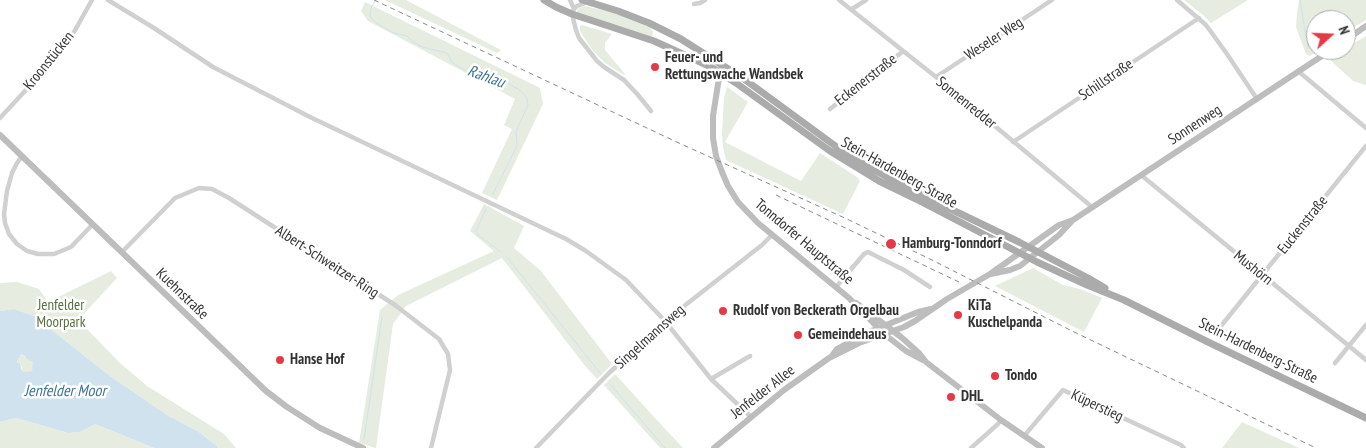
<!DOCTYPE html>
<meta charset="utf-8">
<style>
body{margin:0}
#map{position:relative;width:1366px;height:448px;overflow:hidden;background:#fff;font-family:"PT Sans Narrow",sans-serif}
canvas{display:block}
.north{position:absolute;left:1306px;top:10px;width:50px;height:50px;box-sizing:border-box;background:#fff;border:1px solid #adadad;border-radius:50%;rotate:70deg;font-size:14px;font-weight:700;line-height:20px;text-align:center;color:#333}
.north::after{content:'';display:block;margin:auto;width:18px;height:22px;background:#e63946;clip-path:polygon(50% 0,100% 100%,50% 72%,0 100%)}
</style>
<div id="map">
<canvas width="1366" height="448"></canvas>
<div class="north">N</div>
</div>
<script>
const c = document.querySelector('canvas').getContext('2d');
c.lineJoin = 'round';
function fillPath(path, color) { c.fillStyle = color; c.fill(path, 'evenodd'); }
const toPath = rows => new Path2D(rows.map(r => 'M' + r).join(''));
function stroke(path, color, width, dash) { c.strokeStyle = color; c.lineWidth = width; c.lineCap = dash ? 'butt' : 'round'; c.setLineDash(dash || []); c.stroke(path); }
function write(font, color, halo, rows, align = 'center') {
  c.font = font + ' "PT Sans Narrow",sans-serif'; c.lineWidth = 5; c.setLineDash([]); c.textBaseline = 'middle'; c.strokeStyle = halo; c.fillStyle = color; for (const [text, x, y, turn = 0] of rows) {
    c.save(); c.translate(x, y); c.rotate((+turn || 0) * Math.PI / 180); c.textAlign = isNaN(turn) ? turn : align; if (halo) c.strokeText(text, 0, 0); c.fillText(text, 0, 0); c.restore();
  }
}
fillPath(toPath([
 [385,0,406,0,501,50,497,53],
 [1184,0,1248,0,1211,23,1203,15],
 [1299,0,1366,0,1366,20,1346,32,1346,20,1316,20,1316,50,1319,50,1310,56,1306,54,1296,27,1297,13],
 [365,2,540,88,543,104,497,200,482,193,512,129,504,125,515,99,368,21,361,11],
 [584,6,613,12,649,26,653,32,652,37,577,14,577,10,579,8],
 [582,25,612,34,605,43,605,50,625,74,624,75,605,63,593,51,580,31,580,26],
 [1366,36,1366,85,1353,81,1329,59,1343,50,1346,50,1346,48],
 [727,87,748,102,725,142,801,181,820,153,857,177,860,181,843,214,726,160,723,147,722,135,724,98],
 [484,204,524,226,514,248,541,271,612,364,597,379,586,367,502,258,406,306,393,324,376,448,359,443,380,310,398,295,494,251,470,231],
 [1033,268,1063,285,1080,289,1102,298,1084,332,995,286],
 [111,271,117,278,78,320,120,363,147,386,224,434,236,448,217,448,217,446,199,432,167,415,110,376,34,316,14,309,0,311,0,283,17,282,39,289,48,302],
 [21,354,34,362,32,371,26,373,22,371,22,367,17,362],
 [615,374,655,418,683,448,660,448,604,385],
 [16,418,68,433,80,432,95,424,154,448,0,448,0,422],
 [1242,422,1299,448,1222,448]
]), '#e6ecdf');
fillPath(toPath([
 [14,309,34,316,110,376,167,415,199,432,217,446,217,448,154,448,95,424,80,432,68,433,16,418,0,422,0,311],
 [21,354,25,356,27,359,33,362,32,371,26,372,22,371,20,364,17,362]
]), '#cfe2ee');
stroke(toPath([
 [376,0,371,8,370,16,373,20,378,24,394,33,407,36,412,41,422,47,447,53,452,62,464,70,476,74,490,77,494,82,505,82,520,90,527,98,528,105,516,131,517,146,493,194],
 [1300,0,1308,48],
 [486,209,476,231,478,235,501,252],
 [506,256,601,374],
 [610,384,665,448],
 [364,439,382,317]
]), '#cfe2ee', 1);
stroke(toPath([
 [108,0,154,28,213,67,310,117,566,239,586,251,626,280,665,321,711,379,751,417],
 [570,0,574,9],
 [839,0,936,77,1092,207],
 [1177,0,1206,25,1227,54,1257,99],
 [588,2,577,6,574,9,572,14,576,30,579,38,597,61,604,67,624,80,638,95,651,111],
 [694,4,700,3,705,0],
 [852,9,866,0],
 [1298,71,1366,128],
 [936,77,1052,0],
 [830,109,902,52],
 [0,118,48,66,74,32,92,0],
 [1013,142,1199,18],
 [22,156,17,163,12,173,7,191,4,214,5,223,9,234,17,244,27,251,38,254,54,254,71,247,93,224],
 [1141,175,1366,360],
 [122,252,175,198,199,188,212,189,229,198,395,305,439,339,448,354,450,370,431,448],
 [836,287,864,254,868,252,904,270,930,287],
 [1221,326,1366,146],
 [1335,363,1366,325],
 [711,379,750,356],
 [1024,436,1063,390,1181,445,1184,448],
 [536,448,608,374,665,321,762,245,772,235],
 [971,448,998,424,1001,420]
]), '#d0d0d0', 4.5);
stroke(toPath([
 [1346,40,1366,26],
 [721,69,718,84,713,116,713,138,716,156,722,172,728,186,738,202,758,223,849,298,884,334,906,351,923,360],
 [0,135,266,391,287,407,320,428,363,448],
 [991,274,1010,270,1020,266,1059,235,1071,222],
 [856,303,901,337,919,353,926,362,1001,420,1042,448],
 [831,357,837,349,864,334,918,312,931,309],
 [714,448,784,390,829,358,859,343,904,327,915,321,947,299,990,274,1059,225,1073,220,1331,50]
]), '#bdbdbd', 6);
stroke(toPath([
 [544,0,556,7,572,14,654,41,711,67,736,83,830,151,879,181,916,199,1037,262,1087,285,1124,300,1208,342,1366,418],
 [582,0,618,11,649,23,681,39,744,79,849,156,907,188,1019,242,1088,278,1105,288]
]), '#ababab', 7);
stroke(toPath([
 [374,0,681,144,847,219,932,260,1072,331,1316,448],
 [776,195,959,282]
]), '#888', 1, [5, 4]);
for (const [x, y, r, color] of [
 [655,67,5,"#e63946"],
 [891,244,6,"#e63946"],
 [723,311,5,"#e63946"],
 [958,315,5,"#e63946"],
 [798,335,5,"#e63946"],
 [280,360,5,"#e63946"],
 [995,376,5,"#e63946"],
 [951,397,5,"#e63946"]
]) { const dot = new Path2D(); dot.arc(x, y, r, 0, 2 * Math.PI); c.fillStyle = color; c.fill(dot); stroke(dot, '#fff', 2); }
write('15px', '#333', '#fff', [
 ["Weseler Weg",994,39,-33],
 ["Kroonstücken",49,61,-51],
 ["Eckenerstraße",866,80,-38],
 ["Schillstraße",1106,80,-34],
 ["Sonnenredder",966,103,39],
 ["Sonnenweg",1195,125,-33],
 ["Stein-Hardenberg-Straße",899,173,29],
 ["Euckenstraße",1303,225,-51],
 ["Tonndorfer Hauptstraße",804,242,40],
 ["Albert-Schweitzer-Ring",327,262,33],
 ["Mushörn",1253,268,39],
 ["Kuehnstraße",182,294,44],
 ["Singelmannsweg",650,337,-42],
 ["Stein-Hardenberg-Straße",1258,351,26],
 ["Jenfelder Allee",763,392,-38],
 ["Küperstieg",1097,406,25]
]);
write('bold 15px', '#333', '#fff', [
 ["Feuer- und",665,58],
 ["Rettungswache Wandsbek",665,75],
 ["Hamburg-Tonndorf",902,244],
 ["KiTa",968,306],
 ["Kuschelpanda",968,323],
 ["Rudolf von Beckerath Orgelbau",733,311],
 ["Gemeindehaus",808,335],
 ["Hanse Hof",290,360],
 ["Tondo",1005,376],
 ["DHL",961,397]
], 'left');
write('15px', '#56703f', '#fff', [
 ["Jenfelder",61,306],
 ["Moorpark",61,323]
]);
write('italic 16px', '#3f7597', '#fff', [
 ["Rahlau",486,77,20],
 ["Jenfelder Moor",65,391]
]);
</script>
